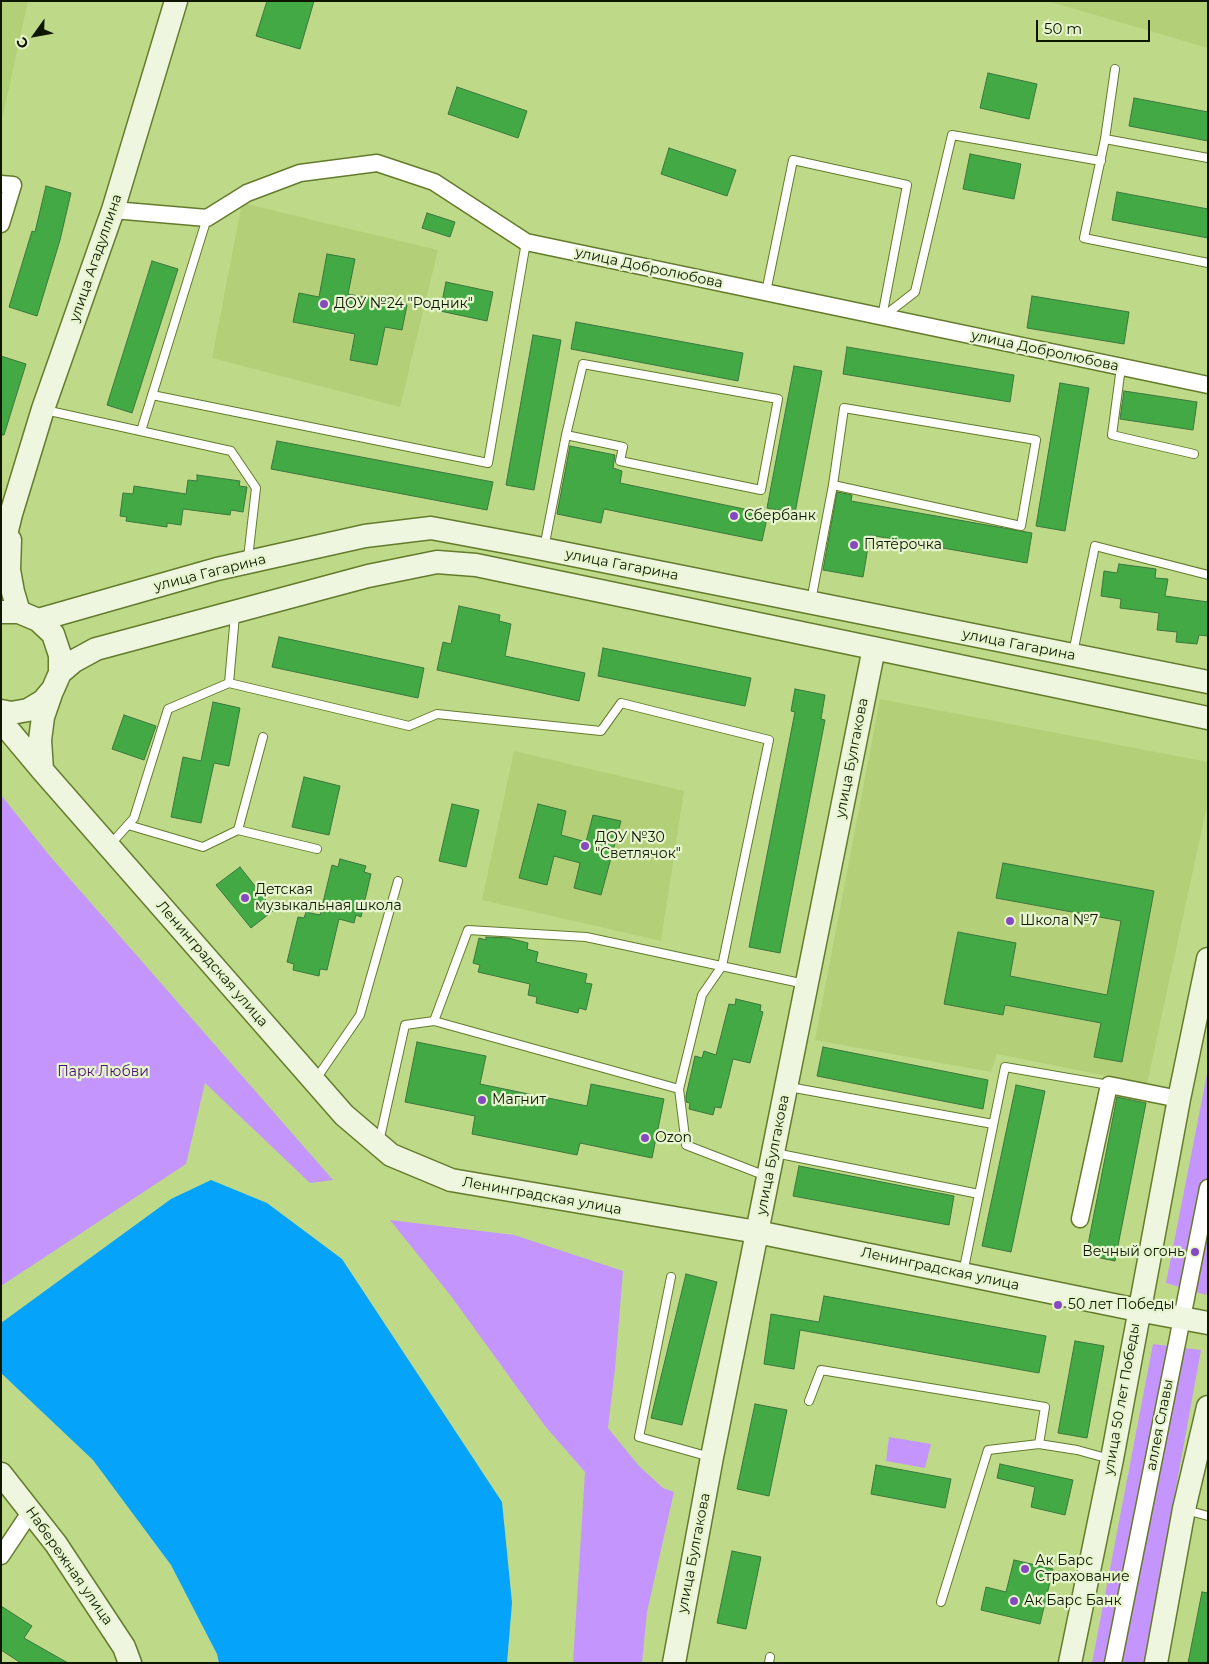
<!DOCTYPE html>
<meta charset="utf-8">
<style>
body{margin:0}
#map{position:relative;width:1209px;height:1664px;overflow:hidden;background:#beda89;font-family:Montserrat,sans-serif}
canvas{display:block}
.frame{position:absolute;inset:0;border:2px solid #0e1600;pointer-events:none}
.north{position:absolute;left:10px;top:10px;width:50px;height:50px;-webkit-text-stroke:4px #e6f5cd;paint-order:stroke;rotate:238deg;font-size:14px;font-weight:700;line-height:20px;text-align:center;color:#0e1600}
.north::after{content:'';display:block;margin:auto;width:18px;height:22px;background:#0e1600;clip-path:polygon(50% 0,100% 100%,50% 72%,0 100%)}
.scale{position:absolute;left:1036px;top:20px;width:114px;height:22px;box-sizing:border-box;border:2px solid #0e1600;border-top:0;padding-left:6px;font-size:15px;line-height:18px;white-space:nowrap;color:#0e1600;-webkit-text-stroke:4px #e6f5cd;paint-order:stroke}
</style>
<div id="map">
<canvas width="1209" height="1664"></canvas>
<div class="frame"></div>
<div class="north">С</div>
<div class="scale">50 m</div>
</div>
<script>
const c = document.querySelector('canvas').getContext('2d');
c.lineJoin = 'round';
function fillPath(path, color) { c.fillStyle = color; c.fill(path, 'evenodd'); }
const toPath = rows => new Path2D(rows.map(r => 'M' + r).join(''));
function stroke(path, color, width, dash) { c.strokeStyle = color; c.lineWidth = width; c.lineCap = dash ? 'butt' : 'round'; c.setLineDash(dash || []); c.stroke(path); }
function write(font, color, halo, rows, align = 'center') {
  c.font = font + ' Montserrat,sans-serif'; c.lineWidth = 4.5; c.setLineDash([]); c.textBaseline = 'middle'; c.strokeStyle = halo; c.fillStyle = color; for (const [text, x, y, turn = 0] of rows) {
    c.save(); c.translate(x, y); c.rotate((+turn || 0) * Math.PI / 180); c.textAlign = isNaN(turn) ? turn : align; if (halo) c.strokeText(text, 0, 0); c.fillText(text, 0, 0); c.restore();
  }
}
fillPath(toPath([
 [1,1,28,1,1,124],
 [1047,1,1208,1,1208,48],
 [242,203,438,250,400,407,212,358],
 [880,699,1208,762,1208,801,1147,1084,997,1054,991,1072,815,1040],
 [514,751,684,791,661,941,482,900]
]), '#b3d078');
fillPath(toPath([
 [1,795,49,855,333,1180,310,1183,205,1083,186,1164,1,1286],
 [1208,1069,1208,1288,1206,1295,1166,1283],
 [390,1220,514,1235,623,1271,615,1369,608,1428,639,1466,663,1488,674,1492,647,1612,642,1663,573,1663,585,1472,545,1426,451,1296],
 [1153,1344,1201,1350,1144,1663,1092,1663],
 [889,1437,931,1444,925,1468,886,1461]
]), '#c595fe');
fillPath(toPath([
 [211,1180,267,1203,342,1259,502,1502,512,1603,507,1663,219,1663,217,1654,171,1565,93,1460,1,1373,1,1323,171,1199]
]), '#05a3fa');
const building = toPath([
 [267,1,314,1,300,49,256,36,267,1],
 [988,73,1037,84,1029,119,980,108,988,73],
 [457,87,527,111,518,138,448,114,457,87],
 [1134,98,1208,112,1208,141,1129,126,1134,98],
 [669,148,736,170,727,196,661,174,669,148],
 [970,154,1021,164,1014,199,963,189,970,154],
 [46,186,71,193,60,240,37,316,9,307,32,231,35,232,46,186],
 [1117,192,1208,209,1208,238,1112,220,1117,192],
 [427,213,455,222,450,237,422,228,427,213],
 [327,254,355,259,348,294,407,305,402,330,385,327,377,365,350,360,355,334,293,322,299,293,319,297,327,254],
 [152,261,178,269,132,413,107,405,152,261],
 [446,282,493,292,487,321,440,311,446,282],
 [1032,296,1129,312,1124,344,1027,328,1032,296],
 [576,322,743,353,738,381,571,349,576,322],
 [533,335,561,340,534,490,506,485,533,335],
 [847,347,1014,375,1010,402,843,374,847,347],
 [1,356,26,364,4,435,1,435,1,356],
 [794,366,822,371,795,513,767,508,794,366],
 [1060,383,1089,388,1065,531,1036,526,1060,383],
 [1124,391,1197,402,1193,430,1120,419,1124,391],
 [277,441,493,482,487,510,271,469,277,441],
 [570,446,615,455,613,468,622,471,620,483,768,514,762,541,604,509,601,523,557,514,570,446],
 [197,475,240,481,239,486,247,487,243,512,231,510,230,515,183,509,181,525,167,523,167,527,126,521,127,517,120,516,123,493,133,494,134,486,186,494,188,480,197,481,197,475],
 [837,492,852,495,851,501,1032,533,1027,563,870,535,863,577,823,570,837,492],
 [1119,564,1156,569,1155,578,1168,579,1165,596,1208,602,1208,636,1199,635,1197,644,1176,642,1177,632,1157,630,1159,613,1120,608,1121,599,1101,596,1104,571,1117,573,1119,564],
 [459,606,500,615,499,621,511,624,505,656,585,673,579,701,437,670,443,642,451,644,459,606],
 [279,637,424,668,418,698,272,667,279,637],
 [603,648,751,678,745,706,598,676,603,648],
 [795,689,825,695,821,719,825,720,780,953,749,947,795,712,791,711,795,689],
 [213,702,240,708,229,766,214,763,201,823,171,817,183,757,201,761,213,702],
 [124,715,156,726,144,760,112,749,124,715],
 [304,777,340,786,329,835,292,827,304,777],
 [452,804,479,810,466,867,439,861,452,804],
 [538,804,566,811,561,835,586,842,593,815,621,821,601,895,574,888,580,863,554,856,547,885,519,878,538,804],
 [340,859,366,866,364,872,371,874,361,917,356,915,354,923,339,919,327,970,320,969,319,976,293,970,294,964,287,962,298,917,304,918,306,912,320,915,332,865,338,867,340,859],
 [1003,863,1154,891,1122,1062,1094,1057,1101,1023,1005,1005,1003,1015,944,1004,958,932,1016,943,1010,976,1107,995,1121,921,996,898,1003,863],
 [240,867,274,910,251,928,216,885,240,867],
 [486,937,508,938,528,943,527,949,538,952,536,962,587,974,585,983,592,984,586,1010,579,1008,578,1013,536,1003,537,997,528,995,530,984,478,972,480,965,473,963,479,938,486,940,486,937],
 [736,999,761,1005,760,1011,763,1012,750,1063,733,1059,721,1108,715,1107,713,1115,689,1109,690,1103,686,1102,686,1096,695,1056,702,1058,704,1051,716,1055,729,1004,735,1005,736,999],
 [417,1042,486,1056,480,1084,587,1106,591,1084,664,1099,652,1158,580,1143,577,1155,472,1134,475,1116,405,1102,417,1042],
 [823,1047,988,1080,983,1109,817,1076,823,1047],
 [1016,1085,1045,1091,1011,1252,982,1246,1016,1085],
 [1117,1097,1146,1103,1115,1261,1086,1255,1117,1097],
 [799,1166,954,1196,949,1225,793,1196,799,1166],
 [686,1274,717,1282,682,1425,651,1418,686,1274],
 [824,1296,1046,1336,1039,1373,800,1330,794,1369,764,1364,771,1314,819,1322,824,1296],
 [1075,1341,1104,1346,1087,1438,1058,1433,1075,1341],
 [755,1404,787,1410,769,1496,737,1489,755,1404],
 [1000,1464,1073,1480,1065,1515,1031,1507,1035,1487,997,1478,1000,1464],
 [876,1465,951,1479,945,1508,871,1494,876,1465],
 [732,1551,761,1557,746,1629,717,1623,732,1551],
 [1014,1560,1053,1569,1040,1624,981,1610,986,1587,1006,1592,1014,1560],
 [1202,1592,1208,1593,1208,1663,1188,1663,1202,1592],
 [1,1606,32,1626,24,1638,68,1663,21,1663,1,1650,1,1606]
]);
fillPath(building, '#42a945');
stroke(building, '#3c773c', 1);
const lane = toPath([
 [1105,139,1115,69],
 [1208,158,1105,139,1084,238,1208,263],
 [766,292,793,160,907,185,882,317],
 [884,316,915,292,952,135,1101,161],
 [1121,367,1112,435,1194,454],
 [152,395,488,463,526,242],
 [45,410,231,451,256,488,248,558],
 [141,431,207,218],
 [544,548,566,435,583,364,778,399,761,490,620,461,623,447,566,435],
 [811,601,833,485,1021,526,1036,440,844,408,833,485],
 [235,615,229,683,409,726,437,714,601,731,621,703,769,740,722,966,702,995,679,1089],
 [1073,653,1095,546,1208,575],
 [263,737,238,830,317,849],
 [128,825,203,847,238,830],
 [110,845,134,818,168,709,229,683],
 [434,1021,468,930,586,937,805,984],
 [316,1079,360,1015,398,881],
 [789,1087,993,1124],
 [379,1142,405,1025,434,1021,679,1089,686,1145,766,1176],
 [775,1153,979,1194],
 [963,1273,1005,1067,1109,1085],
 [671,1277,639,1437,710,1457],
 [809,1401,821,1370,1045,1407,1039,1444],
 [1186,1510,1208,1516],
 [941,1602,988,1450,1039,1444,1077,1450,1110,1459],
 [769,1663,770,1657]
]);
const street = toPath([
 [1,184,13,185,1,224],
 [113,210,207,218,247,193,300,173,377,163,434,182,526,242,1208,385],
 [1080,1219,1109,1085,1179,1099],
 [1,1556,31,1511],
 [1113,1663,1208,1188]
]);
const secondary = toPath([
 [10,540,9,570,13,592,19,612],
 [1,555,11,514,43,409,113,210,176,1],
 [1,612,19,612,38,620,53,634,60,655,60,673,53,689,43,701,28,710,11,713,1,711],
 [38,620,217,569,365,536,431,528,533,547,1208,682],
 [60,673,74,661,96,649,368,576,437,562,476,565,1208,718],
 [1,721,42,770,344,1115,391,1155,451,1180,757,1232,1138,1310,1208,1323],
 [42,770,40,740,43,717,52,691],
 [1,1474,56,1544,124,1647,130,1663],
 [674,1663,712,1457,874,648],
 [1070,1663,1112,1459,1179,1099,1208,959],
 [1156,1663,1184,1509,1208,1407]
]);
stroke(lane, '#647b2c', 10);
stroke(street, '#647b2c', 19);
stroke(secondary, '#647b2c', 25);
stroke(lane, '#fff', 8);
stroke(street, '#fff', 16);
stroke(secondary, '#eef6e0', 22);
for (const [x, y, r, color] of [
 [324,304,5,"#854ac0"],
 [734,516,5,"#854ac0"],
 [854,545,5,"#854ac0"],
 [585,846,5,"#854ac0"],
 [245,898,5,"#854ac0"],
 [1010,921,5,"#854ac0"],
 [482,1100,5,"#854ac0"],
 [645,1138,5,"#854ac0"],
 [1195,1252,5,"#854ac0"],
 [1058,1305,5,"#854ac0"],
 [1025,1569,5,"#854ac0"],
 [1014,1601,5,"#854ac0"]
]) { const dot = new Path2D(); dot.arc(x, y, r, 0, 2 * Math.PI); c.fillStyle = color; c.fill(dot); stroke(dot, '#e6f5cd', 2); }
write('14px', '#0e1600', '#e6f5cd', [
 ["улица Агадуллина",96,258,-71],
 ["улица Добролюбова",649,268,12],
 ["улица Добролюбова",1045,351,12],
 ["улица Гагарина",622,565,11],
 ["улица Гагарина",210,573,-14],
 ["улица Гагарина",1019,645,11],
 ["улица Булгакова",852,758,-79],
 ["Ленинградская улица",212,964,49],
 ["улица Булгакова",773,1155,-79],
 ["Ленинградская улица",542,1196,10],
 ["Ленинградская улица",940,1269,12],
 ["улица 50 лет Победы",1122,1399,-80],
 ["аллея Славы",1160,1425,-79],
 ["улица Булгакова",694,1553,-79],
 ["Набережная улица",69,1566,55]
]);
write('14px', '#0e1600', '#e6f5cd', [
 ["ДОУ №24 \"Родник\"",334,304],
 ["Сбербанк",744,516],
 ["Пятёрочка",864,545],
 ["ДОУ №30",595,838],
 ["\"Светлячок\"",595,854],
 ["Детская",255,890],
 ["музыкальная школа",255,906],
 ["Школа №7",1020,921],
 ["Магнит",492,1100],
 ["Ozon",655,1138],
 ["Вечный огонь",1185,1252,"right"],
 ["50 лет Победы",1068,1305],
 ["Ак Барс",1035,1561],
 ["Страхование",1035,1577],
 ["Ак Барс Банк",1024,1601]
], 'left');
write('14px', '#490e76', '#e6f5cd', [
 ["Парк Любви",103,1072]
]);
</script>
